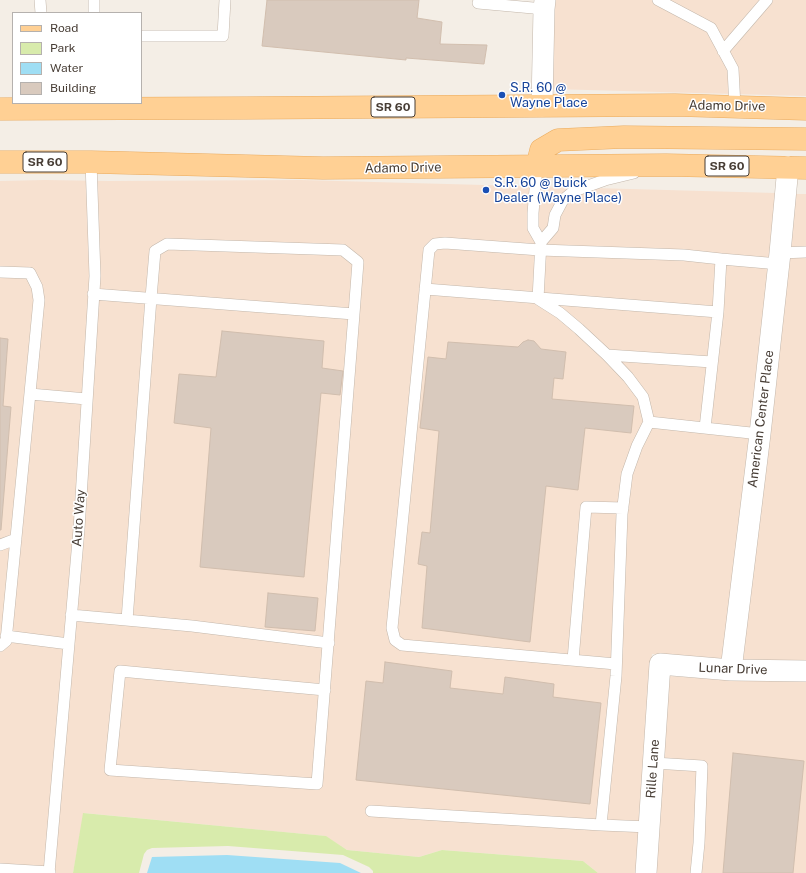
<!DOCTYPE html>
<style>
body{margin:0}
#map{position:relative;width:806px;height:873px;overflow:hidden;background:#f4eee6;font-family:"Public Sans",sans-serif}
canvas{display:block}
.legend{position:absolute;left:12px;top:12px;width:130px;height:92px;box-sizing:border-box;background:#fff;border:1px solid #b5b1ae;margin:0;padding:5px 7px;list-style:none;font-size:12px;color:#473d35}
.legend li{display:flex;align-items:center;gap:8px;height:20px}
.legend b{width:20px;border:1px solid #b5b1ae}
</style>
<div id="map">
<canvas width="806" height="873"></canvas>
<ul class="legend">
<li><b style="height:5px;background:#ffd094"></b>Road</li>
<li><b style="height:11px;background:#d8ebac"></b>Park</li>
<li><b style="height:11px;background:#9fdef4"></b>Water</li>
<li><b style="height:11px;background:#d9cabe"></b>Building</li>
</ul>
</div>
<script>
const c = document.querySelector('canvas').getContext('2d');
c.lineJoin = 'round';
function fillPath(path, color) { c.fillStyle = color; c.fill(path, 'evenodd'); }
const toPath = rows => new Path2D(rows.map(r => 'M' + r).join(''));
function stroke(path, color, width, dash) { c.strokeStyle = color; c.lineWidth = width; c.lineCap = dash ? 'butt' : 'round'; c.setLineDash(dash || []); c.stroke(path); }
function write(font, color, halo, rows, align = 'center') {
  c.font = font + ' "Public Sans",sans-serif'; c.lineWidth = 3; c.setLineDash([]); c.textBaseline = 'middle'; c.strokeStyle = halo; c.fillStyle = color; for (const [text, x, y, turn = 0] of rows) {
    c.save(); c.translate(x, y); c.rotate((+turn || 0) * Math.PI / 180); c.textAlign = isNaN(turn) ? turn : align; if (halo) c.strokeText(text, 0, 0); c.fillText(text, 0, 0); c.restore();
  }
}
fillPath(toPath([
 [555,0,806,0,806,96,551,89,554,10],
 [45,180,109,181,301,180,776,193,771,252,723,659,652,654,637,873,598,873,583,861,442,850,419,857,347,850,325,836,84,813,73,873,0,873,0,181],
 [795,194,806,194,806,660,742,660],
 [669,676,739,681,739,680,806,681,806,873,655,873]
]), '#f7e1d0');
fillPath(toPath([
 [83,813,326,836,347,850,419,857,442,850,583,861,598,873,373,873,373,871,369,867,343,855,228,846,152,848,147,850,144,854,139,873,73,873]
]), '#d8ebac');
fillPath(toPath([
 [227,855,340,863,361,873,147,873,152,857]
]), '#9fdef4');
const building = toPath([
 [267,0,419,0,417,18,442,22,440,44,487,45,484,64,406,58,406,60,262,46,267,0],
 [222,331,324,341,322,368,343,371,340,395,321,393,304,577,200,567,211,428,174,423,179,374,216,377,222,331],
 [0,338,8,339,3,406,11,407,1,530,0,530,0,338],
 [528,340,534,341,541,349,566,352,563,379,554,378,552,399,634,406,631,433,585,428,578,490,546,486,530,642,422,628,427,566,418,564,422,532,430,533,439,431,420,428,428,357,446,359,448,342,518,347,523,342,528,340],
 [268,593,318,598,315,631,265,627,268,593],
 [385,662,452,671,450,688,503,694,505,677,554,684,553,697,601,703,590,804,356,780,366,681,383,683,385,662],
 [733,753,804,761,793,873,723,873,733,753]
]);
fillPath(building, '#d9cabe');
stroke(building, '#d1beae', 1);
const service = toPath([
 [40,0,41,13],
 [658,0,711,28,733,69,735,107],
 [478,3,544,9],
 [94,13,94,0],
 [143,36,223,36,225,0],
 [723,51,767,0],
 [537,166,533,213,533,228,541,242,538,299,560,313,579,329,607,355,628,377,643,397,649,422,637,446,627,474,622,514,616,676,601,825,649,827],
 [541,242,553,228,555,215,563,200,574,191,605,180,634,173],
 [780,253,806,252],
 [721,259,779,264],
 [0,272,30,273,37,287,39,300,6,641,0,646],
 [425,289,718,312],
 [93,294,354,314,317,784,110,770,120,671,325,690],
 [607,355,712,362],
 [30,394,87,399],
 [649,422,760,434],
 [0,545,16,539],
 [71,615,192,626,329,643],
 [127,620,151,298,155,251,167,244,343,250,358,262,354,314],
 [6,636,69,644],
 [573,660,586,507,623,508],
 [616,664,402,645,395,640,392,628,429,250,435,244,445,243,540,250,684,255,721,259,718,312,705,428],
 [654,763,702,766,699,843,696,873],
 [371,811,601,825],
 [0,869,50,872],
 [49,873,79,529,95,276,91,162]
]);
const minor = toPath([
 [542,106,544,9,545,0],
 [731,670,760,434,780,253,788,167],
 [646,873,660,664,731,670,806,671]
]);
const primary = toPath([
 [0,109,245,108,675,105,806,109],
 [0,162,91,162,323,168,666,165,806,168],
 [537,166,541,150,558,140,624,137,806,139]
]);
stroke(service, '#c3b7ab', 12);
stroke(minor, '#c3b7ab', 22);
stroke(primary, '#eaab5e', 23);
stroke(service, '#fff', 11);
stroke(minor, '#fff', 21);
stroke(primary, '#ffd094', 22);
for (const [x, y, r, color] of [
 [502,95,4,"#1a4fb4"],
 [486,190,4,"#1a4fb4"]
]) { const dot = new Path2D(); dot.arc(x, y, r, 0, 2 * Math.PI); c.fillStyle = color; c.fill(dot); stroke(dot, '#fff', 1.5); }
for (const [x, y, w] of [
 [393,107,44],
 [45,162,44],
 [727,166,44]
]) { const box = new Path2D(); box.roundRect(x - w / 2, y - 10, w, 20, 3); c.fillStyle = '#fff'; c.fill(box); stroke(box, '#473d35', 1); }
write('bold 12px', '#473d35', null, [
 ["SR 60",393,107],
 ["SR 60",45,162],
 ["SR 60",727,166]
]);
write('13px', '#164399', '#fff', [
 ["S.R. 60 @",510,88],
 ["Wayne Place",510,103],
 ["S.R. 60 @ Buick",494,183],
 ["Dealer (Wayne Place)",494,198]
], 'left');
write('13px', '#473d35', '#fff', [
 ["Adamo Drive",727,106,1],
 ["Adamo Drive",403,168,-1],
 ["American Center Place",761,419,-83],
 ["Auto Way",79,518,-86],
 ["Lunar Drive",733,669,2],
 ["Rille Lane",653,769,-86]
]);
</script>
